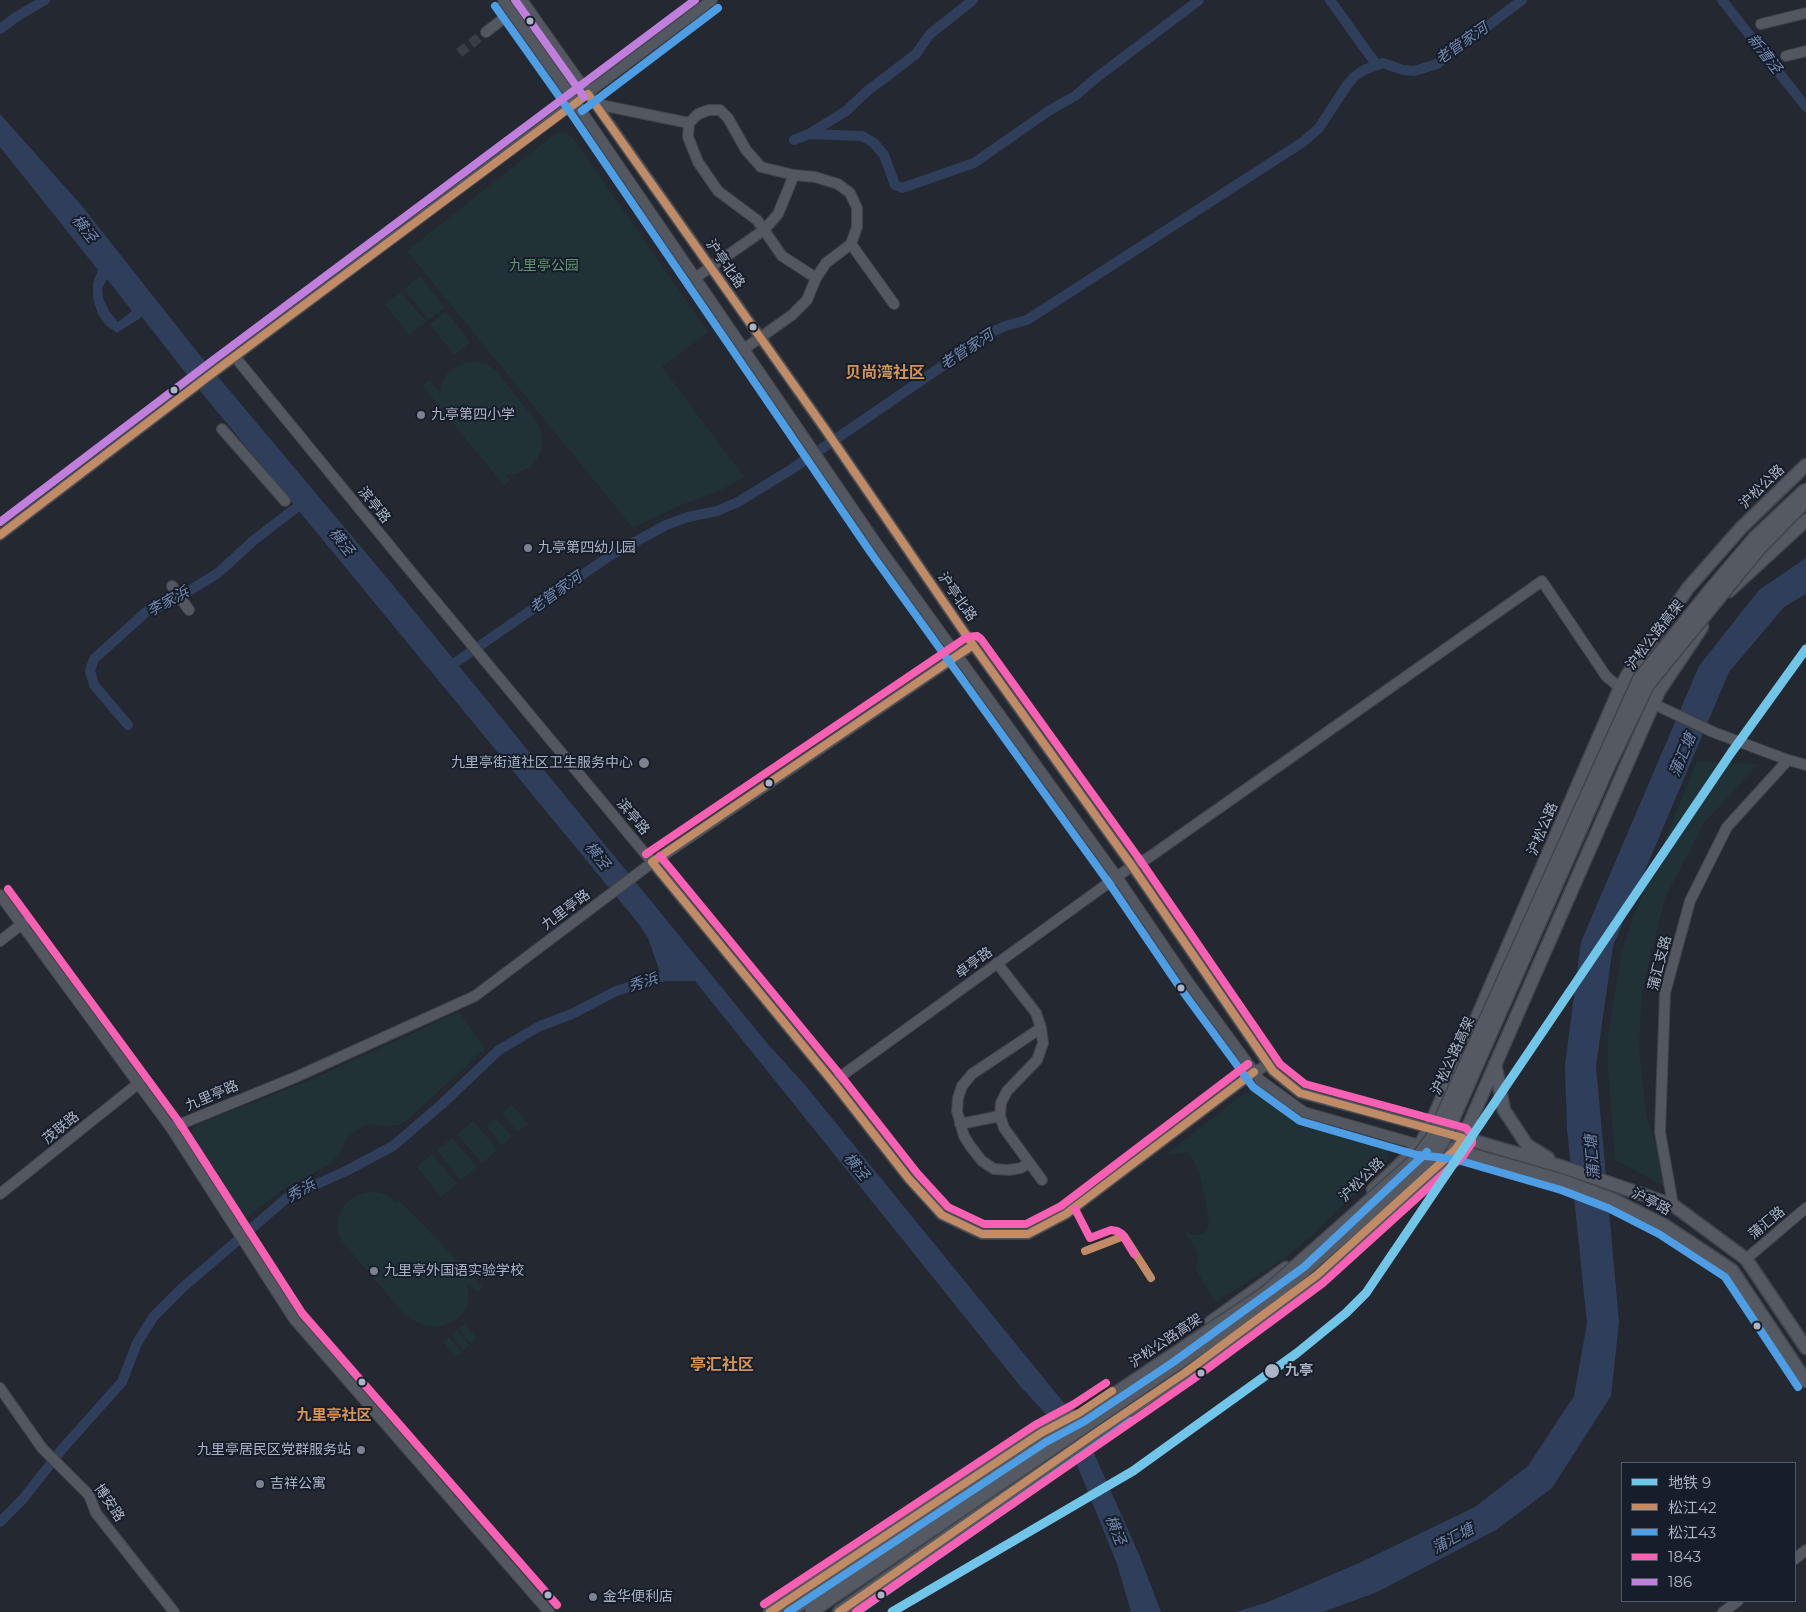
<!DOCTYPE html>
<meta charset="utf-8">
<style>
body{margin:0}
#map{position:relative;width:1806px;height:1612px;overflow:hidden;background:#242830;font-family:Montserrat,"Noto Sans SC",sans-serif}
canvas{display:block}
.legend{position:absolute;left:1621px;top:1462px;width:175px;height:140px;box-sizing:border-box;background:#171e2b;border:1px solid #525a68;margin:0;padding:6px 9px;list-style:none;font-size:15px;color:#abb3c4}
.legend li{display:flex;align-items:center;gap:10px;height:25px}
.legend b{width:25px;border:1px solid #525a68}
</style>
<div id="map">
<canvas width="1806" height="1612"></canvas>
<ul class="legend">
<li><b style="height:6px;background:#71c5e8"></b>地铁 9</li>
<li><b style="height:6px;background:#c18c65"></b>松江42</li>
<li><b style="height:6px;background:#4d9ee5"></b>松江43</li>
<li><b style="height:6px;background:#f860b3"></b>1843</li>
<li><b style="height:6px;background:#c07fdc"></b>186</li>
</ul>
</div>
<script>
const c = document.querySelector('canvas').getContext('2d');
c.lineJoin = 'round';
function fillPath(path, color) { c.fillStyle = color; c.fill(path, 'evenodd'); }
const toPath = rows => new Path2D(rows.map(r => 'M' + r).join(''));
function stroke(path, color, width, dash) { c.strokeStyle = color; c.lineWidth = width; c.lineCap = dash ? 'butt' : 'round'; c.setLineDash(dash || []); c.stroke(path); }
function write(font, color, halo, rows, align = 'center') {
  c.font = font + ' Montserrat,"Noto Sans SC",sans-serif'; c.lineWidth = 4; c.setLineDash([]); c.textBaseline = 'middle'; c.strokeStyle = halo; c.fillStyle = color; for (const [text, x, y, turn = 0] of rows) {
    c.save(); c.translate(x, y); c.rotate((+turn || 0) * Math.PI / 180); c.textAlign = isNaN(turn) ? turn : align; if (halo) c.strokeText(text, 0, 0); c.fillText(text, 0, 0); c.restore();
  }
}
fillPath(toPath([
 [560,132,568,134,573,138,708,332,662,367,744,477,721,490,681,505,633,528,407,251,552,136],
 [420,276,445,307,429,320,404,289],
 [401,292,426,322,409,335,385,304],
 [446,311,470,342,454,355,430,324],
 [477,362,487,364,496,371,536,421,541,431,542,441,541,451,537,459,530,467,517,473,506,475,511,481,504,486,423,386,429,380,440,393,442,383,446,374,455,367,467,363],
 [1697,761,1758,764,1704,823,1665,898,1642,991,1639,1048,1646,1115,1671,1190,1615,1160,1608,1068,1608,1035,1622,950,1633,918],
 [459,1012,485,1049,407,1120,399,1125,385,1126,376,1124,366,1125,351,1134,344,1144,339,1154,330,1164,281,1191,242,1221,191,1141,191,1131,196,1125,308,1081],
 [1250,1092,1264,1094,1301,1116,1381,1143,1388,1152,1388,1158,1386,1163,1312,1236,1283,1259,1216,1302,1195,1269,1198,1262,1197,1253,1195,1247,1185,1233,1187,1232,1192,1235,1198,1235,1203,1234,1207,1230,1209,1224,1205,1195,1199,1172,1190,1153,1186,1152,1165,1155,1242,1095],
 [512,1105,528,1124,518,1132,502,1113],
 [496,1118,512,1137,502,1145,486,1126],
 [473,1121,498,1150,482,1163,457,1134],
 [452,1138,477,1167,461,1180,437,1150],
 [432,1154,457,1184,441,1197,417,1167],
 [373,1191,385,1194,397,1202,399,1200,483,1287,477,1293,467,1283,469,1293,468,1304,467,1309,457,1319,445,1325,435,1327,421,1324,412,1320,399,1308,341,1240,338,1230,338,1220,343,1206,355,1196],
 [465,1324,477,1338,471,1344,458,1329],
 [457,1330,470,1345,463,1350,451,1336],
 [449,1337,462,1352,455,1357,443,1342]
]), '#213236');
fillPath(toPath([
 [0,114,82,206,198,353,392,584,767,1043,805,1085,1081,1424,1140,1557,1161,1612,1131,1612,1117,1564,1065,1435,1021,1387,695,981,663,981,648,938,638,923,188,376,142,317,117,333,107,326,98,314,93,298,93,283,98,270,0,147],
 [107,279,132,311,118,322,109,311,103,298,102,288],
 [1806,558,1806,594,1784,607,1729,672,1613,946,1596,1066,1619,1322,1611,1396,1552,1488,1496,1530,1377,1592,1323,1612,1236,1612,1268,1602,1359,1563,1475,1507,1528,1466,1574,1396,1587,1323,1567,1129,1565,1065,1581,942,1699,666,1759,590]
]), '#2f3f5b');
stroke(toPath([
 [1330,0,1376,64],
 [1722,0,1806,107],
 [0,29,16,17,45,0],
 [809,134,862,136,874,143,884,155,895,185,902,188,974,163,1050,110,1075,96,1096,78,1199,0],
 [794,140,809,134,846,111,866,92,916,54,930,34,973,0],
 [446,669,611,555,666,525,688,517,717,511,738,502,792,469,992,332,1005,326,1027,320,1303,142,1319,128,1347,85,1354,77,1364,70,1383,63,1403,70,1414,71,1437,64,1522,0],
 [128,725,94,685,90,671,94,659,146,612,171,602,218,573,253,541,306,500],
 [0,1522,23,1499,63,1448,122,1382,137,1343,154,1316,181,1289,288,1197,346,1171,393,1146,442,1104,499,1050,538,1027,574,1013,616,991,674,973]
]), '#2f3f5b', 10);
stroke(toPath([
 [459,53,486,32]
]), '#383d46', 10, [10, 5]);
const minor = toPath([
 [503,0,576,103,879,547,1117,877,1189,983,1260,1080,1304,1112,1420,1145],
 [522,0,825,429,973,645,1132,866,1273,1071,1300,1093,1429,1128],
 [1761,24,1806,13],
 [486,32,499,22],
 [1786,56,1806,51],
 [596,104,689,123],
 [695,278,764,230,778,214,794,175],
 [816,278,782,256,757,220,718,191,698,162,688,137,689,123,698,114,709,110,720,110,728,118,746,150,761,167,794,175,815,177,838,184,850,193,857,208,857,227,851,244,894,304],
 [744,349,792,315,807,300,816,278,826,263,851,244],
 [235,357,408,568,652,862,833,1082,909,1179,942,1215,982,1234,1028,1234,1066,1214,1254,1072,1269,1064],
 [222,429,285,501],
 [0,535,218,369,712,0],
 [172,586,189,610],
 [0,895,171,1128,294,1319,549,1612],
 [0,941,23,923],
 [997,963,1036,1013,1041,1028,1043,1043,1037,1060,1007,1091,1001,1103,1000,1116,1004,1128,1042,1180],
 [833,1082,1132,866,1148,858,1542,581,1606,676,1620,688,1713,732,1788,760,1806,765],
 [960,1124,1000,1116],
 [171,1128,296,1077,475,996,649,865,973,645],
 [1029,1163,1021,1168,1009,1170,994,1169,982,1161,971,1147,964,1136,957,1111,958,1098,962,1086,972,1074,1041,1028],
 [0,1194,139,1083],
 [1673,1205,1660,1132,1665,993,1690,901,1727,827,1788,760],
 [1746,1259,1806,1208],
 [0,1388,42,1448,89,1495,96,1513,174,1612],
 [1795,1559,1806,1550],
 [1723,1612,1738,1601]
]);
const major = toPath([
 [1729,591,1806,520],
 [1495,1064,1504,1110,1527,1145,1548,1158],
 [1457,1136,1563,1167,1673,1205,1746,1259,1806,1348],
 [1448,1148,1564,1181,1612,1199,1664,1225,1732,1270,1806,1381],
 [1373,1190,1420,1145,1429,1128,1620,688,1628,674,1688,588,1741,528,1806,465],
 [1211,1322,1286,1268],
 [770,1612,1041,1433,1072,1416],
 [839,1612,1097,1432,1186,1372,1317,1275,1456,1149,1463,1138,1659,691,1702,627]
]);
stroke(minor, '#404349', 12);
stroke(major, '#41454d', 15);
stroke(minor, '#525760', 10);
stroke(major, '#555962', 12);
const majorBridge = toPath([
 [789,1612,1265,1293,1416,1159,1433,1136,1639,679,1710,590,1755,537,1806,489],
 [811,1612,1267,1303,1422,1169,1433,1157,1444,1140,1610,763,1648,685,1760,548,1806,501]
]);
stroke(majorBridge, '#41454d', 15, []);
stroke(majorBridge, '#555962', 12);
stroke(toPath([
 [0,535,218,369,588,94,825,429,973,645,1132,866,1273,1071,1300,1093,1463,1138,1456,1149,1317,1275,1186,1372,1097,1432,839,1612],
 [652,862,833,1082,909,1179,942,1215,982,1234,1028,1234,1066,1214,1254,1072],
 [652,862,973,645],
 [1085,1251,1124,1236,1151,1278],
 [770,1612,1041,1433,1079,1413,1112,1391]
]), '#c18c65', 8);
stroke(toPath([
 [495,6,568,109,871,553,1109,883,1181,989,1253,1087,1300,1121,1417,1155,1454,1159,1561,1190,1608,1208,1659,1234,1725,1277,1798,1387],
 [582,111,718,8],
 [788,1612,1046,1442,1085,1421,1172,1363,1304,1267,1427,1152],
 [857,1612,1131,1421]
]), '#4d9ee5', 8);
stroke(toPath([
 [646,854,967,637,977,636,981,639,1140,860,1280,1064,1305,1084,1466,1128,1472,1135,1472,1143,1463,1156,1323,1283,1192,1380,856,1612],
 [660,856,841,1076,917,1173,948,1207,984,1224,1026,1224,1061,1206,1248,1064],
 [8,889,179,1122,302,1313,557,1605],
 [1075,1209,1090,1238,1111,1230,1117,1231,1122,1234,1134,1254],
 [764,1604,1035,1425,1074,1404,1106,1383]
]), '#f860b3', 8);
stroke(toPath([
 [515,0,584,97],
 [0,522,212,361,695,0]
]), '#c07fdc', 8);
stroke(toPath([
 [892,1612,1133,1471,1297,1353,1346,1313,1366,1293,1731,753,1806,649]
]), '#71c5e8', 9);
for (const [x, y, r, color] of [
 [530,21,4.5,"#abb3c4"],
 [753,327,4.5,"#abb3c4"],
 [174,390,4.5,"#abb3c4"],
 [421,415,5,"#7c8290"],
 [528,548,5,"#7c8290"],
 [644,763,6,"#7c8290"],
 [769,783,4.5,"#abb3c4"],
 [1181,988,4.5,"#abb3c4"],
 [374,1271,5,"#7c8290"],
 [1757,1326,4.5,"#abb3c4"],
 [1272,1371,8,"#abb3c4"],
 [1201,1373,4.5,"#abb3c4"],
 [362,1382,4.5,"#abb3c4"],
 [361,1450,5,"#7c8290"],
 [260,1484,5,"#7c8290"],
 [548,1595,4.5,"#abb3c4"],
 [881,1595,4.5,"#abb3c4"],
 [593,1597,5,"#7c8290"]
]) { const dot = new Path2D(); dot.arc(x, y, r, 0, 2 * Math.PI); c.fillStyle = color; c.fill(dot); stroke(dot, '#171e2b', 2); }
write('14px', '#abb3c4', '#171e2b', [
 ["沪亭北路",725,264,55],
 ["沪松公路",1762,487,-44],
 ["滨亭路",374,505,51],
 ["沪亭北路",957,597,55],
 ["沪松公路高架",1655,635,-52],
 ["滨亭路",633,817,50],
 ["沪松公路",1543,829,-67],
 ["九里亭路",566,910,-37],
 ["卓亭路",974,963,-36],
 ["蒲汇支路",1660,963,-76],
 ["沪松公路高架",1453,1056,-65],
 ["九里亭路",212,1096,-23],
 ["茂联路",61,1128,-39],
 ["沪松公路",1362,1180,-44],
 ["沪亭路",1651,1202,27],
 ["蒲汇路",1767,1223,-40],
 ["沪松公路高架",1166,1341,-34],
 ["博安路",109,1503,56]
]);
write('14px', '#629570', '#171e2b', [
 ["九里亭公园",544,266]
]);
write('14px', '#abb3c4', '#171e2b', [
 ["九亭第四小学",431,415],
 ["九亭第四幼儿园",538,548],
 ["九里亭街道社区卫生服务中心",633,763,"right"],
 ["九里亭外国语实验学校",384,1271],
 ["九里亭居民区党群服务站",351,1450,"right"],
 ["吉祥公寓",270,1484],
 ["金华便利店",603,1597]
], 'left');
write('bold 14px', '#abb3c4', '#171e2b', [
 ["九亭",1285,1371]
], 'left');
write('italic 15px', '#7188af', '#171e2b', [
 ["老管家河",1462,44,-35],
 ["新漕泾",1764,54,52],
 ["横泾",84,229,51],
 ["老管家河",967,350,-33],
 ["横泾",341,542,51],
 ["老管家河",556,593,-35],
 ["李家浜",168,602,-28],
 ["蒲汇塘",1683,755,-67],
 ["横泾",597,856,51],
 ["秀浜",643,983,-17],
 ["蒲汇塘",1593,1157,-95],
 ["横泾",856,1167,50],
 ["秀浜",301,1191,-29],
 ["横泾",1115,1530,68],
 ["蒲汇塘",1453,1539,-29]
]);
write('bold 15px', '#d89352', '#171e2b', [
 ["九里亭社区",334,1416]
]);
write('bold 16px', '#d89352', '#171e2b', [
 ["贝尚湾社区",885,373],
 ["亭汇社区",722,1365]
]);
</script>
